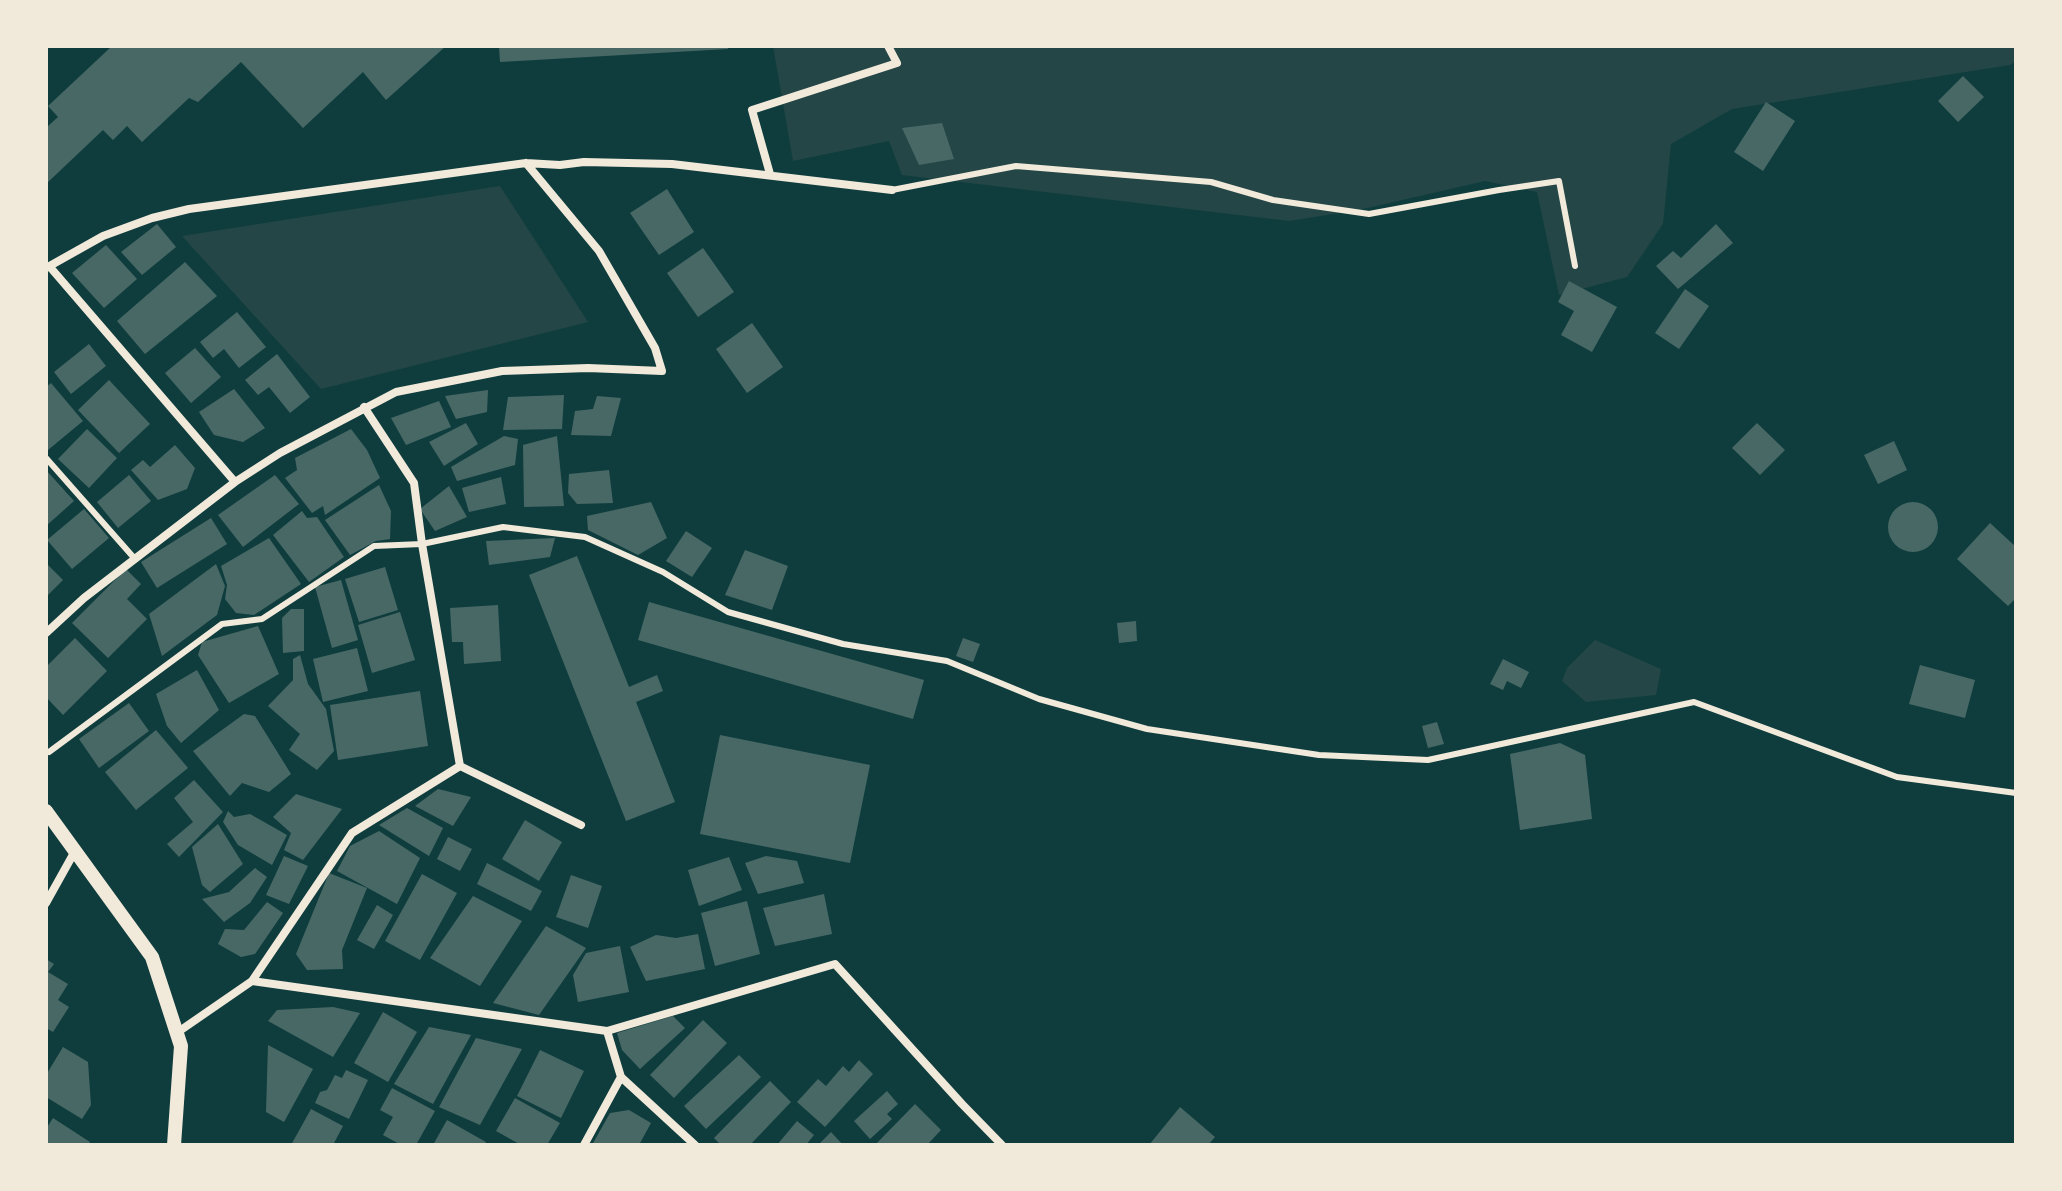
<!DOCTYPE html>
<style>
body{margin:0}
#map{position:relative;width:2062px;height:1191px;overflow:hidden;background:#0f3d3e;font-family:Manrope,sans-serif}
canvas{display:block}
.frame{position:absolute;inset:0;border:48px solid #f1e9da;pointer-events:none}
</style>
<div id="map">
<canvas width="2062" height="1191"></canvas>
<div class="frame"></div>
</div>
<script>
const c = document.querySelector('canvas').getContext('2d');
c.lineJoin = 'round';
function fillPath(path, color) { c.fillStyle = color; c.fill(path, 'evenodd'); }
const toPath = rows => new Path2D(rows.map(r => 'M' + r).join(''));
function stroke(path, color, width, dash) { c.strokeStyle = color; c.lineWidth = width; c.lineCap = dash ? 'butt' : 'round'; c.setLineDash(dash || []); c.stroke(path); }
fillPath(toPath([
 [773,46,2016,46,2016,61,2010,65,1732,109,1671,144,1663,224,1627,277,1559,295,1537,192,1485,181,1359,210,1289,221,902,175,889,141,793,161],
 [500,186,588,322,321,389,182,236],
 [1595,640,1661,669,1656,695,1586,702,1562,681,1567,668]
]), '#244646');
fillPath(toPath([
 [112,46,446,46,386,100,363,72,303,128,241,62,198,102,189,98,142,142,127,126,113,140,103,130,46,184,46,128,58,117,48,106],
 [499,46,728,46,728,49,500,62],
 [1963,76,1984,97,1958,122,1938,101],
 [1766,102,1795,121,1763,171,1734,152],
 [942,123,954,159,919,165,902,128],
 [667,189,694,232,659,255,630,213],
 [157,224,176,247,142,275,121,252],
 [1716,224,1733,243,1678,289,1656,266,1673,251,1681,258],
 [106,245,137,279,104,308,72,273],
 [703,248,734,292,698,317,667,273],
 [185,262,217,296,145,354,117,321],
 [1569,281,1617,307,1592,352,1561,335,1574,311,1558,302],
 [1685,289,1709,306,1679,349,1655,333],
 [237,312,266,347,239,368,224,349,213,358,200,342],
 [752,323,783,367,747,393,716,349],
 [89,344,106,366,71,394,54,372],
 [195,348,221,377,191,403,165,373],
 [277,354,310,397,290,413,269,387,258,395,245,380],
 [109,380,150,424,119,453,78,410],
 [51,383,83,421,48,450,46,387],
 [234,389,265,428,243,442,214,435,199,412],
 [488,390,487,412,456,419,445,396],
 [564,395,562,429,503,430,508,397],
 [597,396,621,398,611,436,571,435,575,411,593,409],
 [439,401,451,427,406,445,391,418],
 [466,423,478,444,444,466,429,442],
 [1757,423,1785,450,1760,475,1732,448],
 [87,429,117,458,89,488,58,459],
 [351,429,367,450,380,478,325,515,323,506,312,513,285,478,297,470,295,458],
 [504,436,518,439,515,465,457,481,451,467],
 [557,436,564,506,524,507,523,445],
 [1894,441,1907,470,1878,484,1864,455],
 [175,445,195,468,187,489,158,500,131,470,143,460,150,467],
 [46,470,74,501,46,526],
 [609,470,613,503,577,504,568,493,569,474],
 [129,475,151,501,118,528,97,502],
 [275,475,299,504,243,547,218,515],
 [501,477,506,504,469,512,462,488],
 [379,485,391,511,390,539,376,541,350,555,325,520],
 [449,486,467,517,435,531,420,509],
 [651,502,667,538,638,555,588,530,587,516],
 '1888 527a25 25 0 1 1 50 0a25 25 0 1 1-50 0Z',
 [84,509,109,538,72,569,47,540],
 [302,511,307,518,317,517,344,557,309,582,273,535],
 [211,518,227,544,157,588,141,562],
 [1990,523,2016,547,2016,598,2008,606,1957,559],
 [686,531,712,548,692,577,666,561],
 [269,538,301,584,254,615,236,613,225,599,227,585,221,566],
 [555,538,550,557,489,565,486,541],
 [745,550,788,566,772,610,725,595],
 [577,556,629,687,657,675,663,691,636,702,675,802,626,821,529,575],
 [46,563,63,580,46,597],
 [216,564,225,586,217,615,162,656,149,614],
 [385,567,398,610,359,622,345,579],
 [126,569,141,584,127,599,147,619,108,658,72,623],
 [341,580,358,640,332,648,315,587],
 [649,602,924,680,913,719,638,640],
 [498,605,501,661,464,664,463,642,452,642,450,608],
 [291,609,304,609,304,651,283,653,282,618],
 [400,612,415,660,372,673,358,625],
 [1136,621,1137,641,1119,643,1117,623],
 [258,626,279,674,229,703,198,655,202,642],
 [75,638,107,671,63,715,46,697,46,667],
 [963,638,980,644,973,662,956,656],
 [357,648,368,691,323,702,313,659],
 [300,655,308,684,326,709,334,751,317,770,289,750,300,734,268,706,293,680,293,659],
 [1503,659,1529,672,1521,688,1507,681,1503,690,1490,684],
 [1920,665,1975,680,1965,718,1909,704],
 [197,670,219,710,181,743,167,726,156,694],
 [420,691,428,746,338,760,330,705],
 [129,703,149,731,99,768,79,739],
 [244,714,255,716,291,774,269,792,242,783,230,796,193,751],
 [1437,722,1444,744,1428,748,1422,726],
 [156,730,188,768,136,810,105,772],
 [720,735,870,765,850,863,700,834],
 [1560,743,1585,755,1592,819,1520,830,1510,754],
 [194,780,223,812,179,857,167,844,193,822,174,798],
 [438,789,471,797,453,826,415,806],
 [296,794,342,809,303,860,284,850,291,833,273,817],
 [407,808,443,828,429,856,379,825],
 [228,811,234,817,250,814,287,835,272,865,238,845,223,822],
 [525,820,562,842,539,881,502,859],
 [218,824,243,864,210,892,202,885,192,847],
 [379,831,420,858,397,904,337,871,350,846],
 [448,837,472,849,460,871,437,859],
 [284,856,308,866,289,904,266,895],
 [766,856,797,861,804,883,758,894,745,863],
 [729,857,742,890,699,906,688,870],
 [487,863,542,891,531,911,477,884],
 [255,868,267,877,250,903,224,922,202,899,229,892],
 [329,873,367,888,342,950,343,969,307,970,296,954],
 [422,874,457,893,420,960,385,941],
 [571,875,602,886,588,928,556,917],
 [824,894,832,934,775,946,763,908],
 [473,896,522,921,480,986,430,958],
 [747,901,760,954,715,966,701,913],
 [267,902,283,913,255,954,241,957,218,944,225,929,244,930],
 [377,905,393,915,374,949,357,940],
 [546,926,586,948,539,1015,493,1003],
 [698,934,705,969,646,981,630,947,656,935,676,938],
 [620,946,629,992,578,1002,573,975,586,953],
 [46,959,54,964,48,972,68,984,58,1000,69,1007,53,1032,46,1028],
 [333,1007,360,1013,333,1057,268,1021,277,1010],
 [383,1012,417,1032,388,1082,354,1063],
 [673,1016,685,1028,640,1069,622,1050,617,1033],
 [703,1020,727,1043,674,1098,650,1075],
 [429,1027,471,1035,433,1104,394,1084],
 [476,1038,522,1049,480,1125,439,1107],
 [268,1045,313,1069,284,1122,266,1112],
 [63,1047,88,1062,91,1105,82,1119,46,1097,46,1075],
 [540,1050,584,1071,561,1118,517,1096],
 [739,1055,761,1077,706,1129,684,1106],
 [859,1060,873,1074,825,1127,797,1102,818,1079,826,1086,843,1066,849,1072],
 [346,1070,368,1080,349,1119,315,1103,320,1092,327,1090,335,1075,342,1078],
 [770,1081,791,1102,750,1145,721,1145,714,1138],
 [392,1088,435,1111,416,1145,401,1145,383,1135,393,1117,380,1110],
 [887,1091,898,1104,887,1114,892,1119,870,1139,854,1121],
 [515,1098,560,1123,547,1145,521,1145,496,1131],
 [915,1104,941,1130,927,1145,875,1145],
 [1180,1107,1215,1137,1208,1145,1149,1145],
 [311,1109,343,1126,333,1145,291,1145],
 [629,1110,651,1123,639,1145,592,1145,610,1113],
 [53,1118,90,1142,89,1145,46,1145,46,1129],
 [447,1120,486,1142,484,1145,433,1145],
 [797,1121,814,1135,806,1145,777,1145],
 [831,1132,843,1145,818,1145]
]), '#486865');
stroke(toPath([
 [892,190,1016,166,1211,182,1273,200,1369,214,1499,190,1559,181,1575,266],
 [46,458,135,559],
 [49,752,222,624,262,619,374,546,422,544,503,527,585,537,663,572,728,612,843,644,947,661,1039,699,1147,729,1319,755,1428,760,1694,702,1897,777,2016,793]
]), '#f1e9da', 6);
stroke(toPath([
 [770,174,752,110,897,63,888,46],
 [50,267,235,482],
 [46,268,103,236,152,218,189,209,526,163,560,165,584,162,672,164,892,190],
 [364,407,414,483,422,544,460,766],
 [46,633,84,598,235,482,280,453,396,392,502,371,588,368,662,371,655,348,599,251,526,163],
 [46,903,75,851],
 [252,981,352,833,460,766,581,825],
 [607,1031,621,1077,695,1145],
 [178,1032,252,981,607,1031,835,964,962,1104,1002,1145],
 [584,1145,621,1077]
]), '#f1e9da', 8);
stroke(toPath([
 [46,811,152,957,181,1046,174,1145]
]), '#f1e9da', 14);
</script>
